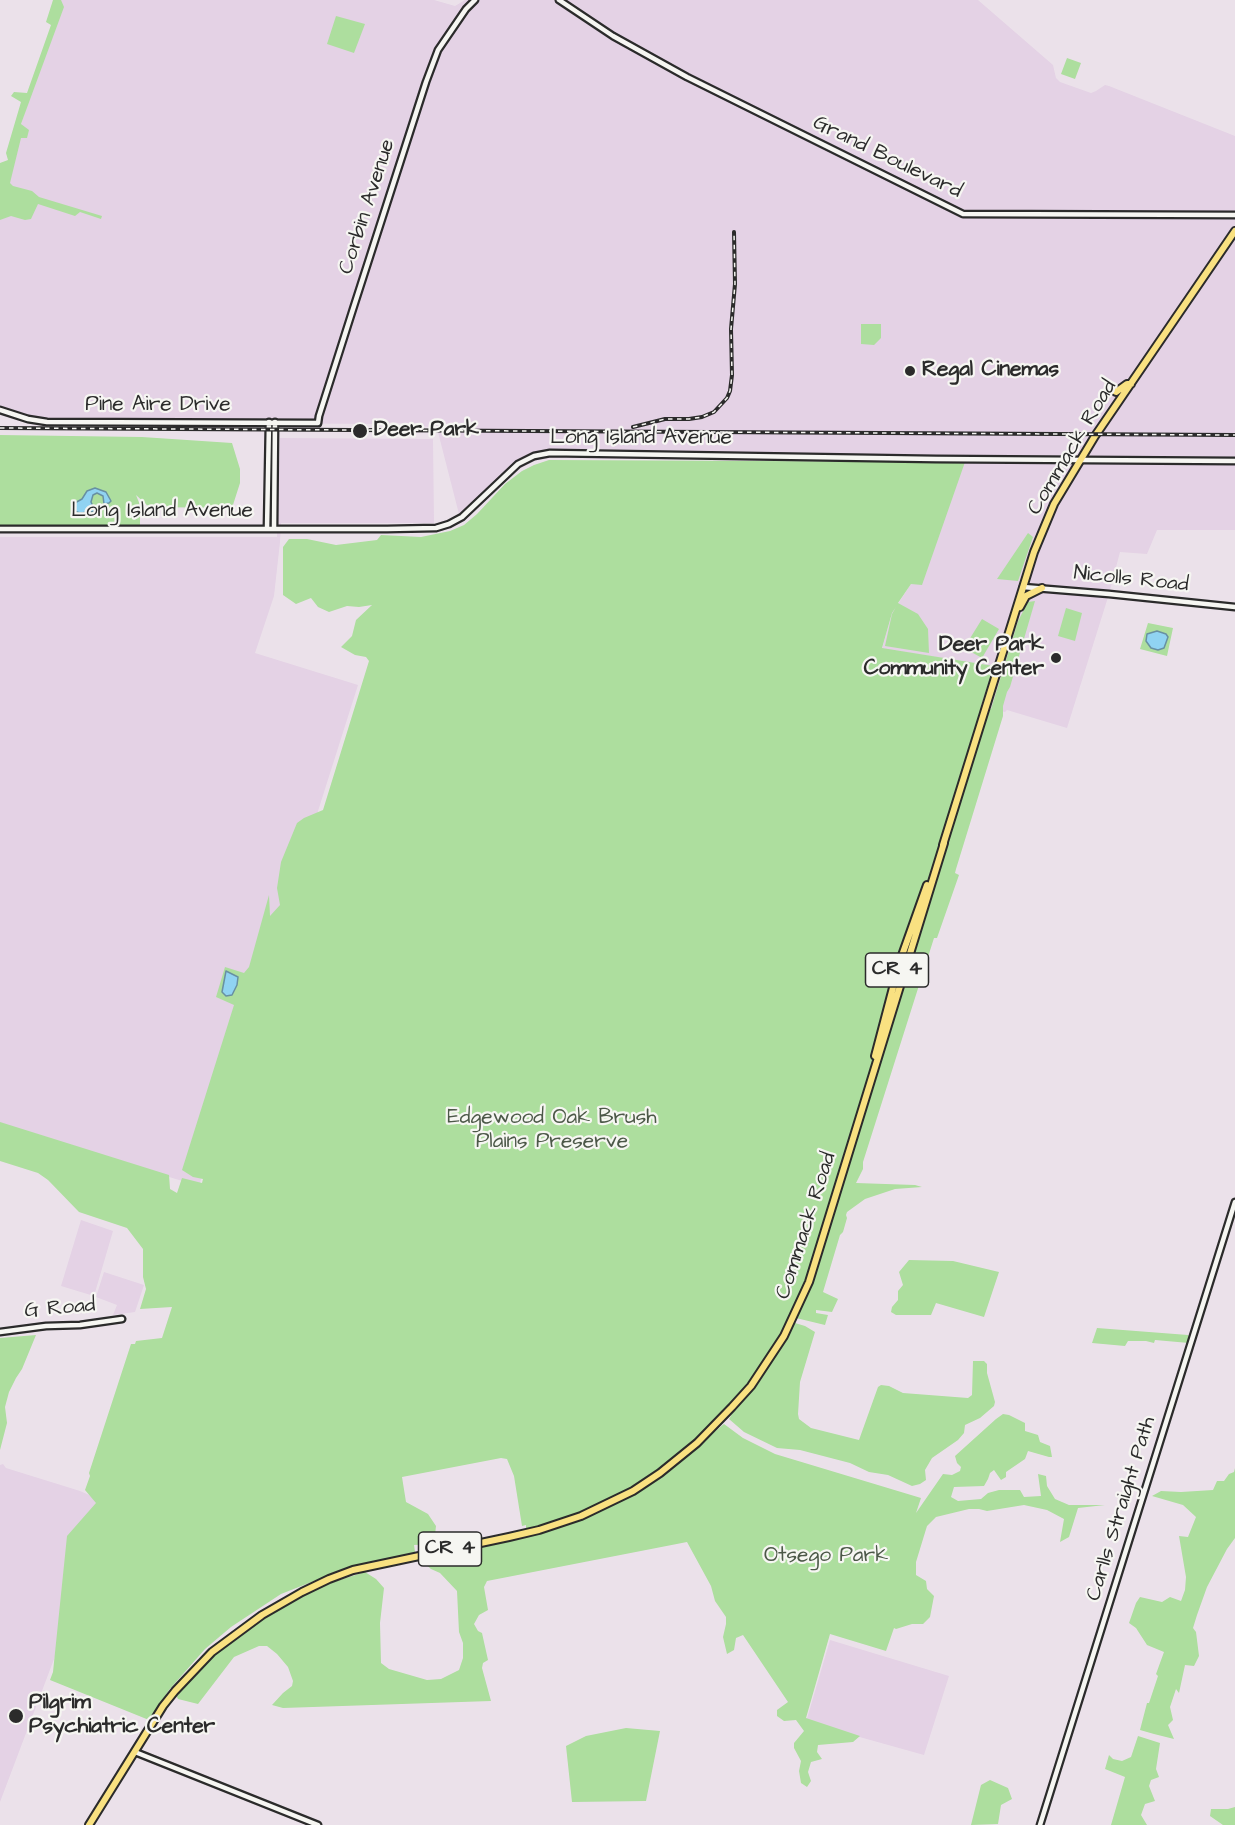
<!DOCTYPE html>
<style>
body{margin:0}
canvas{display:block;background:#ebe1ea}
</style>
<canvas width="1235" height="1825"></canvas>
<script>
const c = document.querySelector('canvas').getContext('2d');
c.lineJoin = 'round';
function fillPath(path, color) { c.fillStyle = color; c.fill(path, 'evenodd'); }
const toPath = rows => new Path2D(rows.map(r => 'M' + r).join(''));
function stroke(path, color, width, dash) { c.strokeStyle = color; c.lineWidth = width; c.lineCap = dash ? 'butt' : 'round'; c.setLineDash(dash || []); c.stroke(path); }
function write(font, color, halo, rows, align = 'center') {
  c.font = font + ' "Architects Daughter",sans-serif'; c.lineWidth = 4.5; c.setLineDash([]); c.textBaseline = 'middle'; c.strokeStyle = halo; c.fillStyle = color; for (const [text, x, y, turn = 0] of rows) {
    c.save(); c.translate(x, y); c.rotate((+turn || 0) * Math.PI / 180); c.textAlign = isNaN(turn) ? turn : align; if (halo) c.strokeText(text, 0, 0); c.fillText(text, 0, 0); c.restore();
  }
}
fillPath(toPath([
 [61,0,434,0,455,6,465,0,978,0,1053,65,1056,78,1060,82,1091,93,1096,91,1105,85,1109,86,1235,136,1235,530,1157,530,1147,554,1120,552,1109,594,1067,728,1007,710,1005,712,984,706,996,666,882,649,892,613,911,584,964,462,550,458,534,461,519,469,483,500,461,522,438,432,429,427,392,422,387,424,28,422,0,413,0,190],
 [280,438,433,439,434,523,281,523,280,542,274,596,255,653,358,685,199,1186,0,1126,0,537,277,537],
 [81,1220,113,1231,94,1296,61,1286],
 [104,1272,144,1285,135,1312,113,1315,117,1305,96,1297],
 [3,1464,6,1468,80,1491,101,1500,65,1630,0,1802,0,1465],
 [830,1640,949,1676,924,1755,806,1722]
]), '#e4d2e5');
fillPath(toPath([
 [53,0,61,0,64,7,21,124,29,130,27,138,21,138,10,183,13,186,32,191,39,197,102,216,101,219,80,212,75,216,38,204,31,219,25,220,11,216,0,220,0,163,8,160,6,153,21,102,11,96,14,92,27,93,51,25,46,22],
 [336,16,365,24,354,53,327,44],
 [1067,58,1081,63,1075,79,1061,74],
 [861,324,881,324,881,338,874,345,861,344],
 [0,435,142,437,232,443,240,469,240,483,232,508,149,507,136,495,140,505,140,525,138,527,0,525],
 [549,460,965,462,922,585,911,584,898,603,918,614,928,629,929,653,885,646,892,614,896,607,892,613,882,648,994,666,981,706,991,709,1018,621,1028,602,1035,601,1010,687,1007,692,1003,706,1003,716,956,869,955,873,959,875,937,938,934,938,863,1162,863,1169,856,1183,915,1185,922,1187,895,1189,865,1199,847,1212,846,1215,847,1218,843,1232,840,1235,823,1292,838,1299,832,1312,816,1310,816,1313,828,1315,825,1325,796,1318,792,1324,795,1323,805,1326,815,1332,800,1382,798,1414,799,1419,811,1428,859,1440,878,1387,881,1385,889,1386,903,1393,968,1398,972,1395,973,1361,984,1361,987,1364,987,1373,995,1402,994,1406,980,1418,965,1425,964,1433,958,1440,932,1458,925,1470,926,1480,920,1484,912,1486,888,1475,869,1472,850,1463,800,1450,777,1448,744,1432,729,1419,732,1414,713,1433,724,1424,743,1438,775,1454,921,1498,916,1513,943,1474,952,1475,960,1471,961,1467,957,1463,955,1456,996,1419,1003,1414,1009,1415,1025,1423,1025,1431,1038,1435,1040,1442,1050,1446,1052,1457,1049,1457,1028,1451,1025,1459,1006,1472,1006,1477,1001,1480,994,1470,990,1473,988,1479,984,1486,954,1487,951,1497,958,1501,981,1499,988,1493,999,1490,1020,1490,1024,1497,1041,1496,1038,1474,1046,1476,1047,1486,1055,1499,1069,1505,1105,1505,1078,1508,1069,1537,1060,1542,1064,1519,1047,1510,1024,1505,987,1511,979,1509,969,1509,936,1517,927,1526,916,1562,916,1575,926,1581,927,1589,934,1596,930,1617,923,1624,912,1624,896,1629,894,1628,886,1651,830,1634,806,1718,860,1736,853,1742,818,1745,817,1752,822,1759,811,1762,808,1772,811,1781,807,1787,801,1783,799,1771,801,1761,794,1748,794,1743,804,1731,796,1720,784,1721,777,1716,777,1710,788,1702,743,1635,736,1638,734,1650,727,1654,723,1637,726,1624,726,1617,715,1601,711,1586,687,1542,487,1581,484,1587,488,1610,479,1615,474,1624,478,1631,482,1633,488,1660,483,1663,482,1668,491,1701,283,1708,272,1705,283,1693,292,1686,293,1681,288,1667,277,1654,267,1646,259,1646,234,1657,198,1704,178,1699,176,1695,215,1653,265,1615,327,1584,365,1572,376,1579,384,1588,380,1623,381,1663,389,1669,427,1680,441,1679,459,1670,463,1658,463,1643,459,1632,457,1591,440,1573,431,1569,423,1562,423,1559,495,1544,526,1534,526,1525,522,1526,514,1476,507,1459,501,1458,402,1477,406,1502,428,1514,436,1526,434,1544,414,1545,415,1552,347,1568,281,1594,231,1627,205,1649,169,1690,149,1720,50,1680,53,1672,67,1536,96,1503,85,1490,90,1476,89,1473,131,1344,135,1344,136,1341,162,1338,172,1307,140,1309,146,1289,143,1277,143,1249,127,1228,79,1212,48,1180,38,1173,0,1161,0,1122,169,1175,170,1189,177,1193,182,1178,202,1183,203,1179,193,1177,182,1170,234,1005,216,997,225,967,244,973,249,967,269,895,270,916,280,905,277,888,281,862,297,823,304,818,323,810,369,661,366,657,355,655,341,647,352,636,356,620,372,605,359,607,347,606,329,612,318,607,311,598,296,604,283,595,283,547,289,539,307,539,336,545,377,540,381,535,421,537,450,531,464,525,477,514,505,484,522,471,534,465],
 [1028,533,1033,537,1018,581,997,579],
 [1066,608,1082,613,1075,641,1058,636],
 [982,619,999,629,982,658,964,648],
 [1148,623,1173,628,1167,656,1140,649],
 [909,1260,953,1261,999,1272,984,1317,936,1303,931,1315,896,1315,891,1312,892,1307,898,1300,898,1291,903,1285,899,1272],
 [1097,1328,1188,1335,1190,1337,1189,1343,1155,1340,1154,1343,1146,1341,1128,1341,1125,1346,1092,1343],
 [36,1335,22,1369,16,1378,9,1392,5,1407,7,1423,0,1450,0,1338],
 [1235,1468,1235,1538,1227,1549,1207,1587,1197,1615,1193,1628,1196,1632,1199,1656,1194,1666,1185,1665,1179,1693,1176,1689,1170,1707,1173,1720,1168,1725,1174,1739,1154,1734,1140,1730,1147,1703,1149,1703,1158,1676,1156,1674,1164,1652,1147,1645,1136,1628,1129,1623,1136,1603,1140,1597,1162,1602,1170,1597,1181,1601,1185,1590,1186,1577,1179,1536,1188,1537,1196,1517,1183,1505,1152,1496,1161,1491,1181,1492,1213,1490,1217,1481,1224,1481,1229,1474,1234,1472],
 [626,1728,660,1731,646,1801,572,1802,566,1746,586,1736],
 [1138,1736,1160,1743,1156,1769,1159,1777,1151,1780,1149,1786,1155,1801,1145,1804,1141,1815,1147,1825,1111,1825,1125,1777,1105,1769,1109,1755,1113,1759,1122,1761,1131,1757],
 [990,1780,1008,1788,1012,1799,1001,1805,998,1824,971,1825,981,1785],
 [1235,1807,1235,1825,1223,1825,1210,1816,1211,1809,1228,1809]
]), '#adde9e');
const water = toPath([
 [95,488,106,492,111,501,109,503,104,504,103,496,97,493,93,495,91,502,93,506,99,507,98,511,80,513,74,511,72,507,73,504,82,499,87,491,95,488],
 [1157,631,1166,634,1168,637,1164,648,1158,650,1151,648,1146,641,1147,634,1157,631],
 [226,971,238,977,237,985,232,995,226,996,222,992,226,971]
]);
fillPath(water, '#90d3f2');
stroke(water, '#6890a2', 1.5);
const tertiary = toPath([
 [559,0,613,36,687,77,963,214,1235,215],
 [0,410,28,419,47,422,318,423,319,416,353,309,426,82,438,50,466,9,475,0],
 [0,529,387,529,436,528,449,524,462,517,518,464,534,456,550,453,936,459,1235,461],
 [267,529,269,422],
 [274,529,275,422],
 [1023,587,1109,594,1235,607],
 [0,1332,46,1326,80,1325,122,1319],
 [135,1752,318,1825],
 [1040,1825,1235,1202]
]);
const primary = toPath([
 [1111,389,1116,392,1127,384,1131,384],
 [1020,607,1026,596,1042,588],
 [943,845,1034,552,1054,504,1095,436,1235,231],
 [875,1056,900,961,927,885],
 [89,1825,163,1706,175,1691,212,1652,262,1615,302,1592,329,1579,353,1570,509,1537,539,1530,581,1516,633,1491,660,1473,697,1443,732,1407,751,1386,784,1336,809,1282,944,843]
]);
stroke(tertiary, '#2b2b2b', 9);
stroke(primary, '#2b2b2b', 10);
stroke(tertiary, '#f6f6f2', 4.5);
stroke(primary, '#f9e181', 6);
const rail = toPath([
 [633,427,665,419,689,419,702,417,714,412,727,398,730,391,732,375,731,329,735,284,734,232],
 [0,428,1235,435]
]);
stroke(rail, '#2b2b2b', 4);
stroke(rail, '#f6f6f2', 1.5, [4.5]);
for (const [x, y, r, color] of [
 [910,371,6,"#2b2b2b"],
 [360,431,8,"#2b2b2b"],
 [1056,658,6,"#2b2b2b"],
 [16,1716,8,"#2b2b2b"]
]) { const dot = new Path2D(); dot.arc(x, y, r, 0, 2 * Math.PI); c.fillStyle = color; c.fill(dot); stroke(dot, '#f6f6f2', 2); }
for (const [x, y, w] of [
 [897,970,63],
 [450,1549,63]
]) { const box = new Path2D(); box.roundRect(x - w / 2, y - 17, w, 34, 4.5); c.fillStyle = '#f6f6f2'; c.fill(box); stroke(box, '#2b2b2b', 1.5); }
write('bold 20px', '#2b2b2b', null, [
 ["CR 4",897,970],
 ["CR 4",450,1549]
]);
write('21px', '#2b2b2b', '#f6f6f2', [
 ["Grand Boulevard",887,158,26],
 ["Corbin Avenue",368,207,-72],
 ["Pine Aire Drive",158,406],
 ["Long Island Avenue",641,439],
 ["Commack Road",1073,448,-59],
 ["Long Island Avenue",162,512],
 ["Nicolls Road",1131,580,6],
 ["Commack Road",807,1226,-72],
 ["G Road",60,1309,-5],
 ["Carlls Straight Path",1122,1509,-73]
]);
write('bold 21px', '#2b2b2b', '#f6f6f2', [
 ["Regal Cinemas",922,371],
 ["Deer Park",374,431],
 ["Deer Park",1044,646,"right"],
 ["Community Center",1044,670,"right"],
 ["Pilgrim",29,1704],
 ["Psychiatric Center",29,1728]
], 'left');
write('21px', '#4c5848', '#f6f6f2', [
 ["Edgewood Oak Brush",552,1119],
 ["Plains Preserve",552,1143],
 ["Otsego Park",826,1557]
]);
</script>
